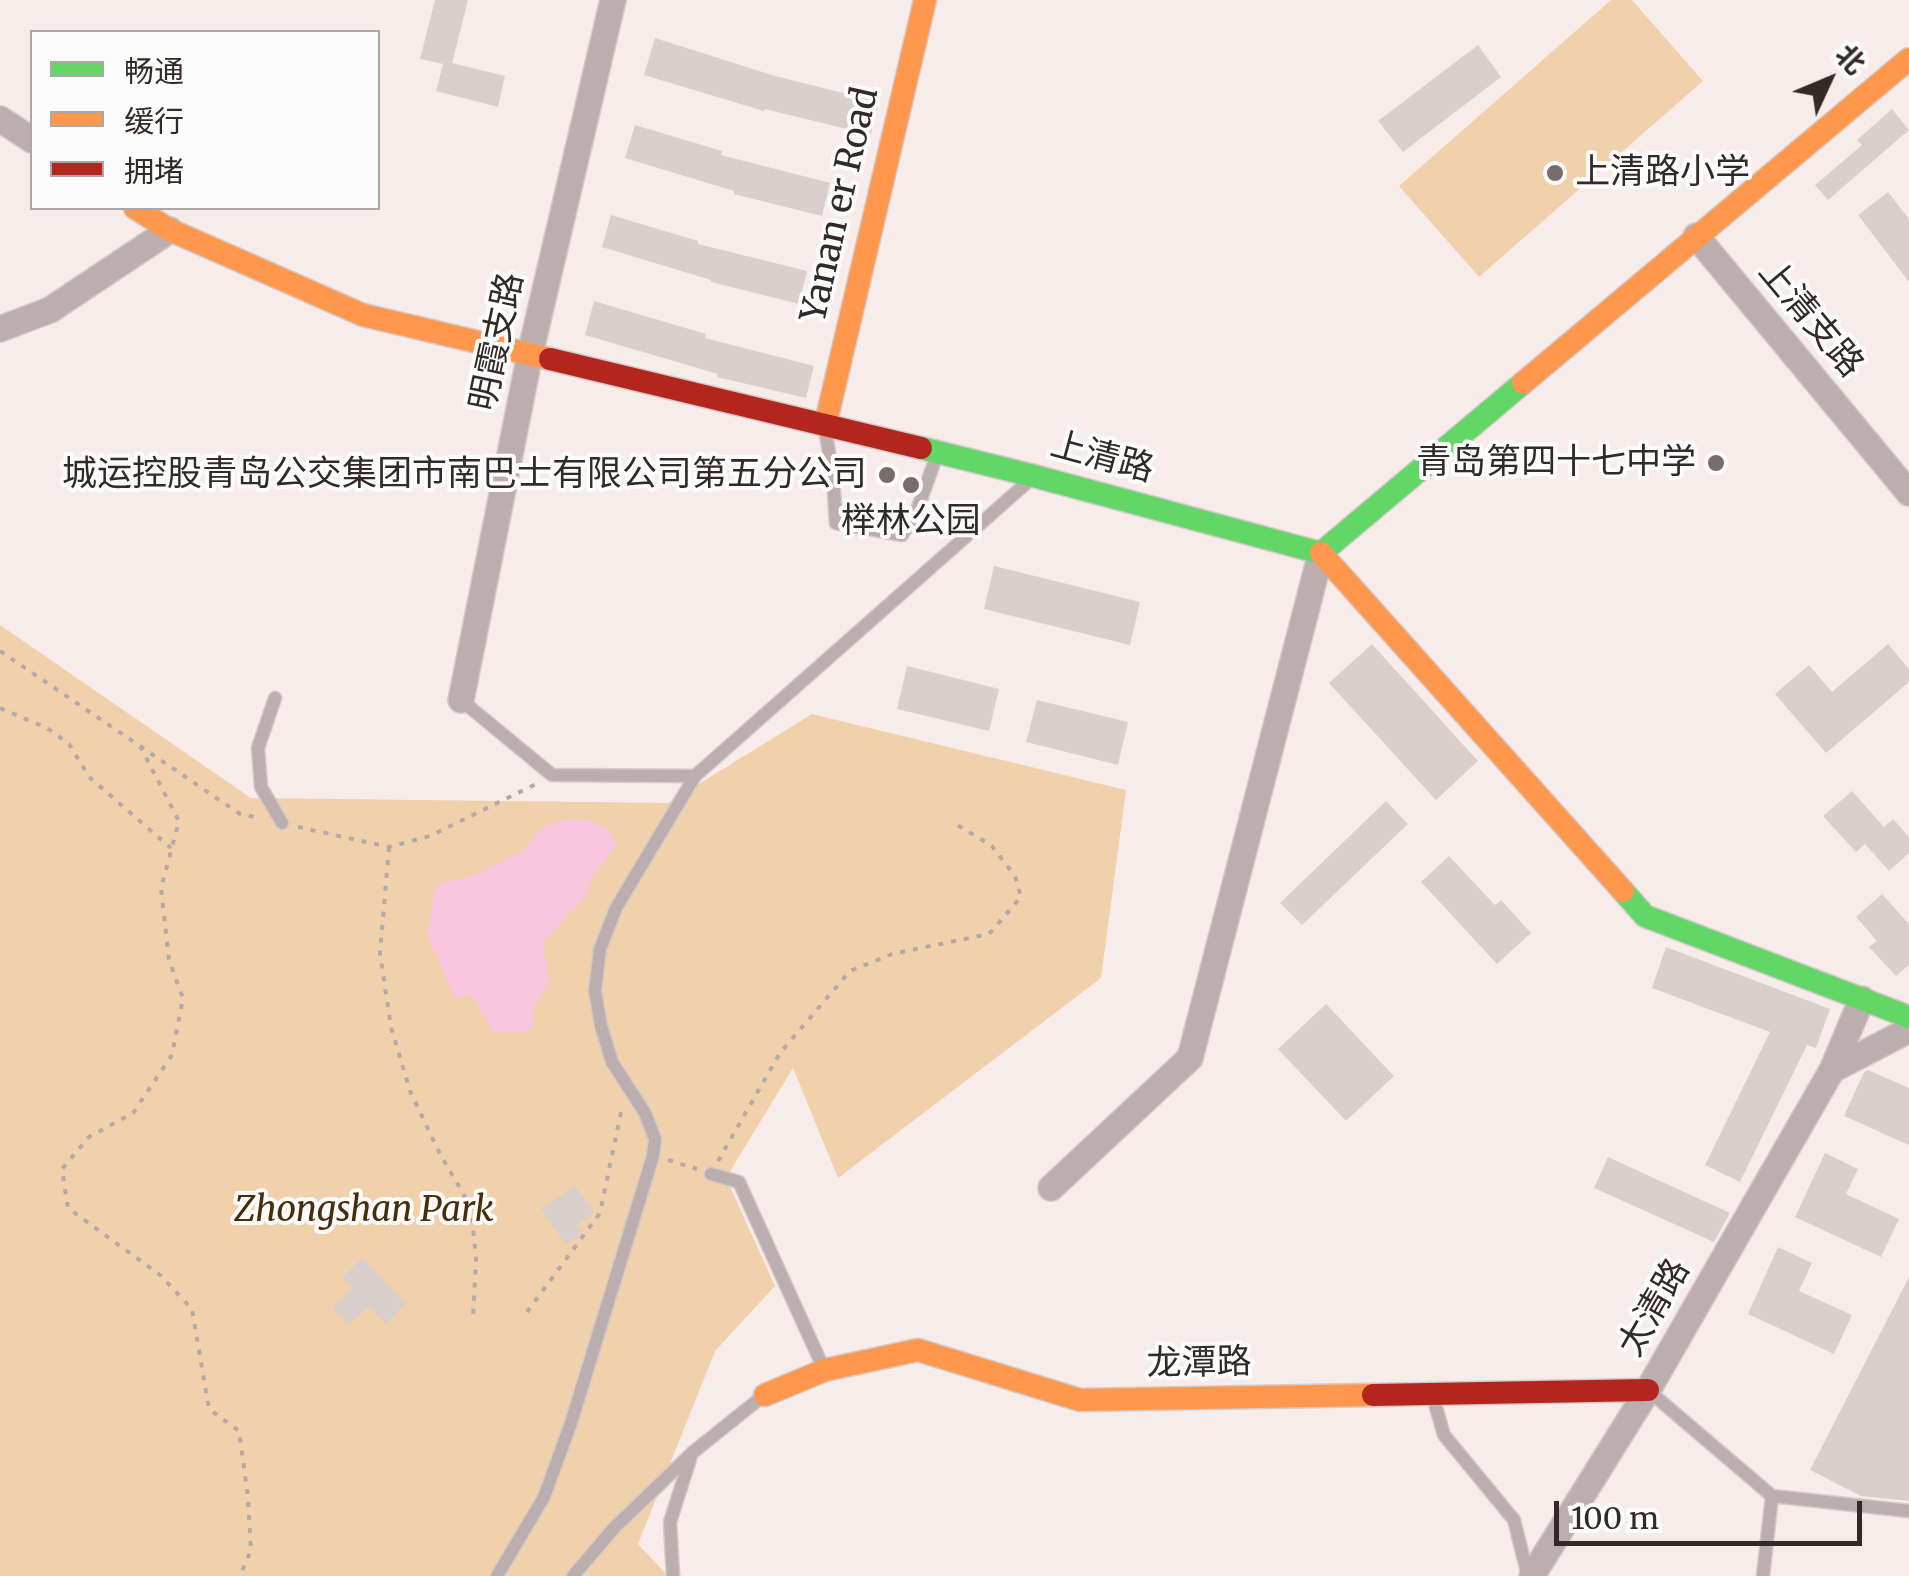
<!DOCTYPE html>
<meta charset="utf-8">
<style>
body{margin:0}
#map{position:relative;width:1909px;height:1576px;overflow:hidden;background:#f8ecea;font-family:Merriweather,"Noto Sans SC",serif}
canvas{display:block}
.legend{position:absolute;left:30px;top:30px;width:350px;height:180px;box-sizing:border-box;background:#fbfbfb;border:2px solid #aba7a6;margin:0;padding:12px 18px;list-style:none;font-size:30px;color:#332927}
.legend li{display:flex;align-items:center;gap:20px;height:50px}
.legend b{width:50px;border:2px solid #aba7a6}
.north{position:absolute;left:1779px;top:30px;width:100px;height:100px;-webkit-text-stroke:8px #fbfbfb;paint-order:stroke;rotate:46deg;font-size:28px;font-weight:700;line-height:40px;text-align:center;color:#332927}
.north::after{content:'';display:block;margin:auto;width:35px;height:45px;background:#332927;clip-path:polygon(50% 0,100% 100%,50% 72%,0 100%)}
.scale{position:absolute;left:1554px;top:1501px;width:308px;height:45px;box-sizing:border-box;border:5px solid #332927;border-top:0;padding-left:12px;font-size:30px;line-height:35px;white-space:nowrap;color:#332927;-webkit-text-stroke:8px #fbfbfb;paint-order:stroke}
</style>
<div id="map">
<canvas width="1909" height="1576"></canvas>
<ul class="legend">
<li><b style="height:12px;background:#63d668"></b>畅通</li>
<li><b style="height:12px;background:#ff974d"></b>缓行</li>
<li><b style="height:12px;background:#b3261e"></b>拥堵</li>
</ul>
<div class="north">北</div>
<div class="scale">100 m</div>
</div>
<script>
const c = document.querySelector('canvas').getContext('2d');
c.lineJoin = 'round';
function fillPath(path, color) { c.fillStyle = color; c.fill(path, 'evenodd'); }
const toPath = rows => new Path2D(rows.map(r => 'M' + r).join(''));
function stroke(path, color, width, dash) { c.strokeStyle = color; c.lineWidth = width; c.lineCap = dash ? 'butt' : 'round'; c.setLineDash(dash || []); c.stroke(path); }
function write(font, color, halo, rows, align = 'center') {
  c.font = font + ' Merriweather,"Noto Sans SC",serif'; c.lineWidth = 8; c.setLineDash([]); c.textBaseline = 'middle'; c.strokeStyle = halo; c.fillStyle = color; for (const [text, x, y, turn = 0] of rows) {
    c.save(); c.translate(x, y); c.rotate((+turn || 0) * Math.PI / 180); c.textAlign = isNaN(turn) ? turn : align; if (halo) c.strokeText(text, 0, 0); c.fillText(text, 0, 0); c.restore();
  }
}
fillPath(toPath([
 [1611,0,1632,0,1703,81,1479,277,1399,186],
 [0,625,251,798,668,803,812,714,1126,790,1101,978,838,1178,793,1068,726,1178,775,1286,715,1351,638,1544,668,1576,0,1576]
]), '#f0d1ab');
fillPath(toPath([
 [566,820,587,820,608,829,617,845,594,874,586,895,543,943,549,982,533,1008,533,1027,523,1033,493,1032,471,994,455,999,427,935,436,884,473,876,522,851,544,826]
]), '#f9c5df');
fillPath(toPath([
 [435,0,468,0,452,63,505,76,498,107,436,91,443,64,420,59],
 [655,38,775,76,879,102,871,135,765,109,764,111,644,75],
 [1478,45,1501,77,1403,152,1378,121],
 [1892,109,1909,130,1828,200,1815,185,1862,145,1857,140],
 [635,125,722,151,721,155,830,183,822,216,734,194,734,191,625,158],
 [1888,192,1909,219,1909,282,1858,215],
 [611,215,698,241,698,244,807,271,799,304,711,282,711,280,602,247],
 [594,301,706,334,705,338,814,366,806,398,717,377,718,374,585,335],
 [994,566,1140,602,1130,645,984,609],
 [1372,644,1478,761,1436,800,1329,683],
 [1888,644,1909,669,1909,682,1826,753,1775,694,1809,665,1832,692],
 [907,666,999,689,989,731,897,709],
 [1037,700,1128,722,1118,765,1026,742],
 [1852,791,1884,827,1893,819,1909,837,1909,853,1889,871,1865,844,1856,852,1823,816],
 [1386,801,1408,824,1302,925,1280,903],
 [1449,856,1495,905,1501,900,1531,933,1497,964,1421,882],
 [1882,894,1909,924,1909,965,1896,976,1869,947,1877,941,1856,917],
 [1666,947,1830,1009,1816,1048,1807,1045,1740,1182,1705,1165,1770,1032,1652,988],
 [1326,1004,1394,1076,1346,1121,1278,1049],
 [1868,1070,1909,1088,1909,1145,1844,1116,1864,1072],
 [1825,1153,1858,1169,1846,1194,1899,1219,1881,1257,1795,1217],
 [1608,1157,1730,1213,1714,1242,1594,1188],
 [575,1185,594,1213,577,1225,583,1233,566,1245,541,1209],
 [1778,1247,1812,1263,1799,1291,1852,1315,1834,1354,1748,1314],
 [362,1258,406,1304,386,1324,369,1306,349,1325,332,1308,352,1288,342,1278],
 [1909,1277,1909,1501,1861,1496,1810,1470]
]), '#d9d0cd');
const lane = toPath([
 [825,428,833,477,836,523,902,535,916,513,937,455],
 [275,698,258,748,261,787,282,823],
 [461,700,552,775,695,776],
 [711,1174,739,1182,823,1367],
 [1650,1392,1772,1496,1909,1511],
 [1433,1397,1444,1435,1514,1520,1528,1576],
 [497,1576,544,1497,571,1423,653,1156,655,1139,645,1113,612,1062,601,1026,595,991,600,949,616,908,695,776,1031,479],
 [573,1576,614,1528,690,1455],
 [673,1576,670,1522,692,1453,763,1396],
 [1763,1576,1772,1496]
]);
const street = toPath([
 [0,119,32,140],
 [1696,236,1909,493],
 [0,329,50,310,170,230],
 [461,700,530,354,613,0],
 [1832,1070,1862,999],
 [1051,1188,1190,1058,1321,553],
 [1532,1576,1648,1390,1832,1070,1909,1030]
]);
const fast = toPath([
 [921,448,1034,476,1321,553,1523,383],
 [1623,891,1645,916,1909,1017]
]);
const slow = toPath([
 [135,208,170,230,363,315,550,359],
 [1523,383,1909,59],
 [825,426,925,0],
 [1321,553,1623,891],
 [765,1395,825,1370,918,1350,1080,1400,1373,1395]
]);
const jam = toPath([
 [550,359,921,448],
 [1373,1395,1648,1390]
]);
stroke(lane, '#d4cac8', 15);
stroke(street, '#d4cac8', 28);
stroke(fast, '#d4cac8', 25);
stroke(slow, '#d4cac8', 25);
stroke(jam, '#d4cac8', 25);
stroke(toPath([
 [0,651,240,814,259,818],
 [0,708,47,728,69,744,89,777,171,848],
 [140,746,179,821,161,888,169,960,183,998,172,1055,133,1113,89,1137,62,1169,68,1208,160,1275,192,1309,209,1409,239,1431,248,1497,251,1550,240,1576],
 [298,827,389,847,430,836,538,783],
 [389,847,380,953,391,1027,410,1091,440,1154,471,1207,476,1258,473,1320],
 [668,1160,697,1169],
 [718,1161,780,1053,850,971,892,954,989,934,1021,897,1015,876,992,846,954,823],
 [527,1312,600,1213,622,1107]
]), '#b4a8a9', 4, [5, 8]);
stroke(lane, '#bcaeae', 12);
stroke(street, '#bcaeae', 25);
stroke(fast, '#63d668', 22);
stroke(slow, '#ff974d', 22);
stroke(jam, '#b3261e', 22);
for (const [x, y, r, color] of [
 [1555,173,10,"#786d6b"],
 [1716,463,10,"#786d6b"],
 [887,475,10,"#786d6b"],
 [911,485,10,"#786d6b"]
]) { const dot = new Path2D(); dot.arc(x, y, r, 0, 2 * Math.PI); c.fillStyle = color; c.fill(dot); stroke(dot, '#fbfbfb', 4); }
write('35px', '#332927', '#fbfbfb', [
 ["上清路小学",1575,173,"left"],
 ["青岛第四十七中学",1696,463],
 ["城运控股青岛公交集团市南巴士有限公司第五分公司",867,475],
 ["榉林公园",911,522,"center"]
], 'right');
write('35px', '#332927', '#fbfbfb', [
 ["Yanan er Road",841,205,-77],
 ["上清支路",1810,319,50],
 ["明霞支路",498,342,-78],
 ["上清路",1102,458,15],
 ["太清路",1655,1308,-60],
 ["龙潭路",1199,1364,-1]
]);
write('italic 35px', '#442f0a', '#fbfbfb', [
 ["Zhongshan Park",364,1211]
]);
</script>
